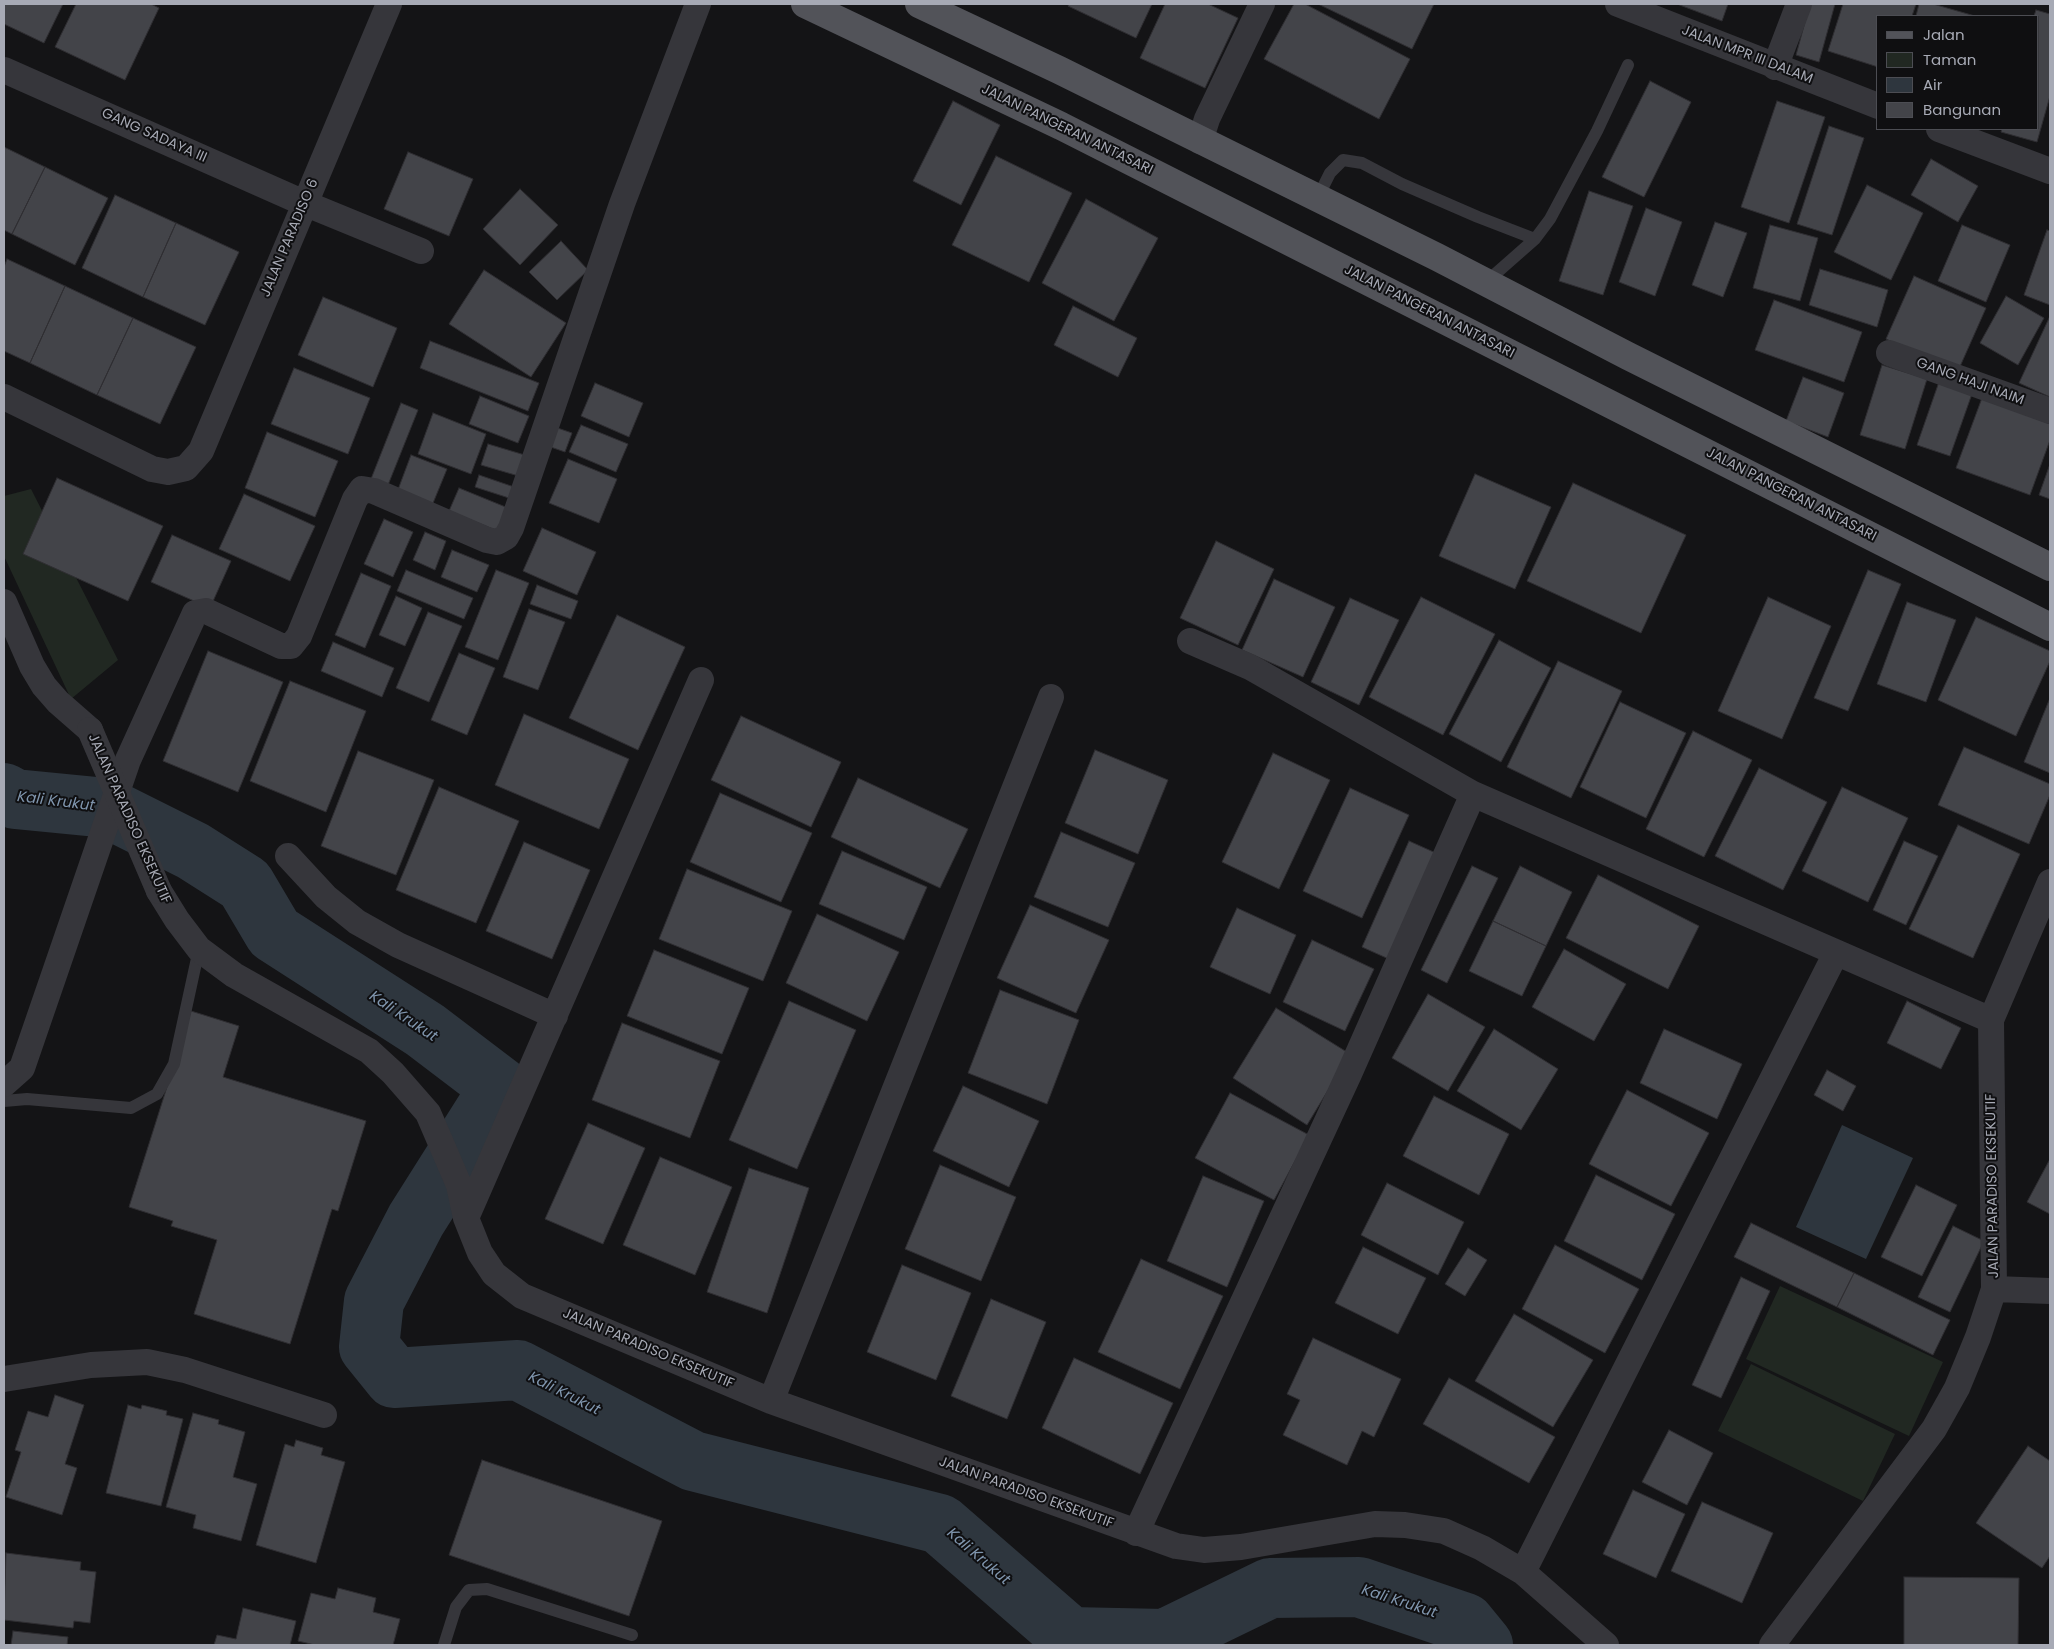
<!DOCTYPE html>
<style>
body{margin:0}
#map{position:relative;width:2054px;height:1649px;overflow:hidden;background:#141416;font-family:Poppins,sans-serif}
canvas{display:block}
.frame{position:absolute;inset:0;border:5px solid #a7aab5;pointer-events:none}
.legend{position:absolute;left:1876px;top:15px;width:162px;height:115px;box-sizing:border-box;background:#0f0f11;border:1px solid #4c4d53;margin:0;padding:6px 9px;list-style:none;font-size:15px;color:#a7aab5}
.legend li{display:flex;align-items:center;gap:10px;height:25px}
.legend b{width:25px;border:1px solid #4c4d53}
</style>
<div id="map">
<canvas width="2054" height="1649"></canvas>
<div class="frame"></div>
<ul class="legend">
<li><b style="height:6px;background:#525359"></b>Jalan</li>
<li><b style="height:14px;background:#212822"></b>Taman</li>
<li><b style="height:14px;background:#2e363e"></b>Air</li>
<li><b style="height:14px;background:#434449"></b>Bangunan</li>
</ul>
</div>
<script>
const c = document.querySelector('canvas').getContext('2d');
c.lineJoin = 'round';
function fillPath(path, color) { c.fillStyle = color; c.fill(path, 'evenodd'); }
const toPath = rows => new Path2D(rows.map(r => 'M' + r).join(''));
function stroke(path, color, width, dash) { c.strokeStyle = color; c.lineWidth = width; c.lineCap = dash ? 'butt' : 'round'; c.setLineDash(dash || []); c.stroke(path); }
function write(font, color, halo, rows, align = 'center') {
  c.font = font + ' Poppins,sans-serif'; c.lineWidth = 4; c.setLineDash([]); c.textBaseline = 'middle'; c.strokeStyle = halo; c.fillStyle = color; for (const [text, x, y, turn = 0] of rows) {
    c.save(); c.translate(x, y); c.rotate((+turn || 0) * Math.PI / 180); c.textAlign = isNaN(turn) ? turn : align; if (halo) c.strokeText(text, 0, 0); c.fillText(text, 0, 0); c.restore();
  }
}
fillPath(toPath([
 [31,489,118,660,71,699,4,556,4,496],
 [1780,1286,1943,1362,1909,1436,1746,1359],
 [1751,1364,1895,1434,1863,1501,1718,1431]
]), '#212822');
fillPath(toPath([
 [1842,1125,1913,1158,1866,1259,1796,1227]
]), '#2e363e');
stroke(toPath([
 [4,793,15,799,107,808,193,851,245,884,274,933,425,1030,500,1087,416,1220,374,1301,369,1347,394,1378,518,1370,693,1461,940,1524,1070,1637,1165,1639,1270,1588,1359,1587,1465,1623,1483,1645]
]), '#2e363e', 60);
const building = toPath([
 [4,4,63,4,44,43,4,24,4,4],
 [76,4,151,4,159,8,125,80,55,47,76,4],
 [1069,4,1152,4,1136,38,1068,6,1069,4],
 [1165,4,1208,4,1238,18,1205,88,1140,58,1165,4],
 [1294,4,1305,4,1410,59,1379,119,1264,59,1294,4],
 [1318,4,1434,4,1412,49,1318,4],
 [1677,4,1728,4,1722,21,1677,4],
 [1810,4,1835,4,1819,62,1796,55,1810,4],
 [1843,4,1916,4,1912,16,1878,16,1878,67,1828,51,1843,4],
 [1919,4,1933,4,1975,16,1916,16,1919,4],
 [2036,10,2050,14,2050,96,2037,142,2001,132,2002,129,2038,129,2038,16,2034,16,2036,10],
 [1650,81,1691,102,1644,197,1602,177,1650,81],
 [953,101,1000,125,961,205,913,181,953,101],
 [1777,101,1825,117,1789,223,1741,207,1777,101],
 [1829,126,1864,138,1832,235,1797,224,1829,126],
 [4,147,45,167,12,234,4,230,4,147],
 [408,152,473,179,449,236,384,209,408,152],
 [996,156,1072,193,1029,282,952,245,996,156],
 [1931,159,1978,186,1958,222,1911,195,1931,159],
 [45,167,108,198,75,265,12,234,45,167],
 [1867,185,1923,213,1891,280,1834,252,1867,185],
 [520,189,558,225,520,265,483,229,520,189],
 [1589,191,1633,206,1603,295,1559,281,1589,191],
 [115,195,176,223,143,297,82,268,115,195],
 [1086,199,1158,238,1114,321,1042,283,1086,199],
 [1646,208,1682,222,1655,296,1619,282,1646,208],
 [1715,222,1747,233,1723,297,1692,285,1715,222],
 [176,223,239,252,205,325,143,297,176,223],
 [1770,225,1818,238,1800,301,1753,288,1770,225],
 [1962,225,2010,245,1986,302,1938,281,1962,225],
 [2047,230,2050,231,2050,305,2024,295,2047,230],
 [561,241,588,270,557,300,529,272,561,241],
 [7,259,65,286,30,363,4,351,4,267,7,259],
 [1820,269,1888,290,1877,327,1809,305,1820,269],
 [484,270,566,323,531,377,449,324,484,270],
 [1914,276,1986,308,1958,371,1886,339,1914,276],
 [65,286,133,318,97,395,30,363,65,286],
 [2006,296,2044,318,2018,365,1980,343,2006,296],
 [323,297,397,328,373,387,298,355,323,297],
 [1774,300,1862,332,1844,382,1755,350,1774,300],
 [1073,306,1137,338,1118,377,1054,345,1073,306],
 [2050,316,2050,397,2019,383,2050,316],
 [133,318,196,347,160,424,97,395,133,318],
 [430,341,539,383,528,411,420,368,430,341],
 [1882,365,1927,379,1905,449,1860,435,1882,365],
 [294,368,370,398,348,454,271,424,294,368],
 [1803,377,1844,393,1828,437,1786,421,1803,377],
 [1940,379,1973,391,1950,456,1917,445,1940,379],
 [595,383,643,403,629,437,581,416,595,383],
 [480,396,529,416,518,443,469,424,480,396],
 [1982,398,2050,424,2050,440,2030,495,1956,468,1982,398],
 [401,403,418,410,388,485,371,479,401,403],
 [433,413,486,434,471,474,418,454,433,413],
 [549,425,572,433,565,452,542,444,549,425],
 [581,425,628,444,616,472,569,452,581,425],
 [267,432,338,461,315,517,245,488,267,432],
 [488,444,528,456,522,477,481,465,488,444],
 [411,455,447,469,431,508,396,495,411,455],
 [568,459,617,479,599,523,549,503,568,459],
 [2050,464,2050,499,2039,495,2050,464],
 [1475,474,1551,507,1515,589,1439,556,1475,474],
 [479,475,517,488,512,499,475,487,479,475],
 [57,478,163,526,128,601,23,554,57,478],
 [1573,483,1686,535,1641,633,1527,581,1573,483],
 [459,488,508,508,498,531,449,511,459,488],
 [244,494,315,526,290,581,219,549,244,494],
 [384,519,413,532,393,577,364,564,384,519],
 [542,528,596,552,577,595,523,571,542,528],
 [425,532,446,541,435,570,413,560,425,532],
 [172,535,231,561,210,608,151,582,172,535],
 [1216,541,1274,569,1238,645,1180,618,1216,541],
 [452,550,489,565,477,592,441,577,452,550],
 [406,570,473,598,464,619,397,591,406,570],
 [496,570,529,583,498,660,465,647,496,570],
 [1868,570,1901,584,1848,711,1814,698,1868,570],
 [361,573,391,586,365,648,335,635,361,573],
 [1274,579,1335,607,1303,677,1242,650,1274,579],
 [537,585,578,601,571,619,530,604,537,585],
 [396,596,422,608,405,646,379,635,396,596],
 [1421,597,1495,634,1443,735,1369,697,1421,597],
 [1768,597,1831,626,1782,739,1718,711,1768,597],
 [1350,598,1399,620,1359,705,1311,682,1350,598],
 [1907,602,1956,620,1926,702,1877,684,1907,602],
 [529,609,565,622,538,690,503,677,529,609],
 [428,612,462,626,429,702,396,688,428,612],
 [617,615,685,647,638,750,569,718,617,615],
 [1976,617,2050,651,2050,661,2016,736,1938,700,1976,617],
 [1499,640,1551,668,1501,762,1449,734,1499,640],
 [333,642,394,668,382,697,321,671,333,642],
 [208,651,283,682,238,792,163,761,208,651],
 [459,653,495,668,467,735,431,720,459,653],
 [1558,661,1622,691,1571,798,1507,767,1558,661],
 [290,681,366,711,326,812,250,781,290,681],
 [2050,698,2050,773,2024,762,2050,698],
 [1620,702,1686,733,1646,818,1580,787,1620,702],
 [524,714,629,759,599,829,495,785,524,714],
 [741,716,841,762,811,827,711,780,741,716],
 [1693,731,1752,760,1704,857,1646,829,1693,731],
 [1964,747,2050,784,2050,795,2029,844,1938,805,1964,747],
 [1095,750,1168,780,1138,854,1065,823,1095,750],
 [358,751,434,780,396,875,321,846,358,751],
 [1273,753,1330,780,1279,889,1222,862,1273,753],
 [1759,768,1827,802,1783,890,1715,856,1759,768],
 [858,778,968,829,940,888,831,837,858,778],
 [439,787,519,821,476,923,396,890,439,787],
 [1842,787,1908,818,1868,902,1802,871,1842,787],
 [1350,788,1409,815,1362,918,1303,891,1350,788],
 [720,793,812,833,781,902,690,862,720,793],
 [1958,825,2020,854,1973,958,1909,929,1958,825],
 [1061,832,1135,863,1108,927,1034,897,1061,832],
 [1409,841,1438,854,1391,960,1362,947,1409,841],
 [1904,841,1938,856,1906,925,1873,910,1904,841],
 [524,842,590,870,552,959,486,931,524,842],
 [842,851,927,887,904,940,819,904,842,851],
 [1472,866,1498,878,1447,983,1421,970,1472,866],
 [1520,866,1572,892,1546,946,1493,921,1520,866],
 [687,869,792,911,763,981,659,939,687,869],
 [1598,875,1699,926,1668,989,1566,938,1598,875],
 [1030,905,1109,940,1076,1013,997,978,1030,905],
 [1237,908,1296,935,1270,994,1210,967,1237,908],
 [817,914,899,952,867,1021,786,983,817,914],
 [1493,921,1546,946,1522,996,1469,971,1493,921],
 [1312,940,1374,969,1345,1031,1283,1002,1312,940],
 [1564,949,1626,984,1594,1041,1532,1007,1564,949],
 [654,950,749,988,722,1054,627,1016,654,950],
 [1000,990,1079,1020,1047,1104,968,1073,1000,990],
 [1428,994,1485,1027,1448,1091,1392,1058,1428,994],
 [789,1001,856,1030,797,1169,729,1140,789,1001],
 [1907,1001,1961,1028,1941,1069,1887,1043,1907,1001],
 [1276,1008,1350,1054,1307,1125,1233,1078,1276,1008],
 [191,1011,239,1026,223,1077,366,1121,338,1211,332,1209,290,1344,194,1314,217,1240,171,1226,173,1221,129,1207,191,1011],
 [622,1023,720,1061,690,1138,592,1100,622,1023],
 [1494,1029,1558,1069,1521,1130,1457,1091,1494,1029],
 [1664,1029,1742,1064,1717,1119,1640,1083,1664,1029],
 [1827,1070,1856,1086,1843,1111,1814,1095,1827,1070],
 [963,1086,1039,1121,1009,1187,933,1151,963,1086],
 [1627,1090,1709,1133,1671,1206,1589,1164,1627,1090],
 [1230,1093,1309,1135,1274,1200,1195,1158,1230,1093],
 [1434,1096,1509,1134,1479,1195,1403,1156,1434,1096],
 [588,1123,645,1148,603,1244,545,1219,588,1123],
 [660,1157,732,1187,695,1275,623,1245,660,1157],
 [2050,1159,2050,1214,2027,1202,2050,1159],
 [940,1165,1016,1197,981,1281,905,1249,940,1165],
 [749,1168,809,1188,767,1313,707,1292,749,1168],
 [1596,1175,1675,1214,1642,1280,1564,1241,1596,1175],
 [1203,1176,1264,1201,1227,1287,1167,1261,1203,1176],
 [1387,1183,1464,1222,1438,1275,1361,1235,1387,1183],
 [1916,1185,1957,1205,1922,1276,1881,1257,1916,1185],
 [1751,1223,1854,1273,1837,1307,1734,1257,1751,1223],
 [1953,1226,1984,1241,1950,1312,1918,1297,1953,1226],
 [1555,1245,1639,1289,1605,1353,1522,1309,1555,1245],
 [1363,1247,1426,1278,1398,1334,1335,1303,1363,1247],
 [1468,1248,1487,1260,1465,1296,1445,1284,1468,1248],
 [1141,1259,1223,1296,1180,1389,1098,1352,1141,1259],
 [902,1265,971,1293,936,1380,867,1352,902,1265],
 [1854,1273,1950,1320,1933,1355,1837,1307,1854,1273],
 [1741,1277,1770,1291,1721,1398,1692,1385,1741,1277],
 [991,1299,1046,1322,1007,1419,951,1396,991,1299],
 [1514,1314,1593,1360,1553,1427,1475,1381,1514,1314],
 [1313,1338,1401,1379,1374,1437,1362,1431,1347,1465,1283,1435,1300,1400,1287,1394,1313,1338],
 [1074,1358,1173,1403,1140,1474,1042,1428,1074,1358],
 [1449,1378,1555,1437,1529,1483,1423,1424,1449,1378],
 [55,1395,84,1405,65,1464,77,1468,62,1515,6,1497,21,1452,15,1450,28,1411,48,1417,55,1395],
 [128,1405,141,1409,142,1405,167,1411,166,1415,183,1419,161,1506,106,1493,128,1405],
 [193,1413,219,1420,218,1424,245,1432,233,1477,257,1484,241,1541,193,1528,196,1515,166,1507,193,1413],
 [1669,1430,1713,1453,1687,1505,1642,1482,1669,1430],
 [296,1440,323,1448,321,1455,345,1462,316,1563,256,1545,285,1444,294,1447,296,1440],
 [2028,1446,2050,1461,2050,1556,2042,1568,1976,1523,2028,1446],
 [482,1460,662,1521,629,1616,449,1555,482,1460],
 [1633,1490,1685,1514,1656,1578,1603,1554,1633,1490],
 [1702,1502,1773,1533,1742,1603,1671,1571,1702,1502],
 [6,1553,81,1562,80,1570,96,1572,90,1623,74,1621,73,1628,4,1620,6,1553],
 [1904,1577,2019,1578,2018,1645,1904,1645,1904,1577],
 [338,1588,376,1598,373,1612,400,1619,393,1645,315,1645,298,1641,311,1593,335,1599,338,1588],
 [243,1608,296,1621,290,1645,214,1645,217,1635,236,1639,243,1608],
 [13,1631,68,1637,67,1645,11,1645,13,1631]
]);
fillPath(building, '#434449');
stroke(building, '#2f2e32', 1);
stroke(toPath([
 [1317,199,1330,173,1343,160,1362,163,1402,184,1478,217,1535,239],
 [1485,283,1535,239,1550,219,1597,131,1628,65],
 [4,1101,27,1099,131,1108,157,1094,174,1064,199,949],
 [444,1645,456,1607,469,1590,487,1589,632,1635]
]), '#36363b', 12);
stroke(toPath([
 [1618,4,1878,106],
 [1775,67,1799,4],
 [4,70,304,203,421,251],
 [1939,129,2050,171],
 [1200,141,1207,119,1262,4],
 [1889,353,2050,411],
 [4,397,152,469,168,472,186,468,201,451,389,4],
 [4,602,32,666,44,686,58,702,90,730],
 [1190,641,1250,667,1473,794,1991,1020],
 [288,856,326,897,357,922,398,945,555,1016],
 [159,891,177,920,199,949,234,975,369,1051,393,1073,428,1113,459,1185,466,1218,480,1253,494,1274,522,1296,771,1401,1176,1546,1204,1550,1241,1547,1375,1524,1405,1525,1444,1531,1482,1548,1523,1572,1606,1645],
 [4,1084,22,1068,128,760,195,613,206,611,281,646,291,646,299,636,355,499,362,489,374,491,487,540,497,542,506,537,511,528,622,204,698,4],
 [466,1218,701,680],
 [1994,1289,2050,1291],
 [4,1379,91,1365,147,1362,185,1370,324,1415],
 [771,1401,1051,697],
 [1136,1533,1349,1074,1473,794],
 [1523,1572,1836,953],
 [1772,1645,1934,1429,1957,1388,1978,1337,1994,1289,1991,1020,2050,882]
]), '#36363b', 26);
stroke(toPath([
 [805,4,1061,126,2050,627],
 [919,4,1059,70,1437,257,1628,356,2050,567]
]), '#525359', 28);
stroke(toPath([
 [90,730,159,891]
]), '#36363b', 26);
write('14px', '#a7aab5', '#0f0f11', [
 ["JALAN MPR III DALAM",1747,55,21],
 ["JALAN PANGERAN ANTASARI",1067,130,26],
 ["GANG SADAYA III",154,136,24],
 ["JALAN PARADISO 6",290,238,-67],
 ["JALAN PANGERAN ANTASARI",1429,312,27],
 ["GANG HAJI NAIM",1970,382,20],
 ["JALAN PANGERAN ANTASARI",1791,495,27],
 ["JALAN PARADISO EKSEKUTIF",129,819,66],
 ["JALAN PARADISO EKSEKUTIF",1993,1186,-91],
 ["JALAN PARADISO EKSEKUTIF",648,1349,23],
 ["JALAN PARADISO EKSEKUTIF",1026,1493,20]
]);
write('italic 15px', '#8096ae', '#0f0f11', [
 ["Kali Krukut",56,802,7],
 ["Kali Krukut",403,1017,34],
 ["Kali Krukut",564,1394,27],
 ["Kali Krukut",978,1557,41],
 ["Kali Krukut",1399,1602,18]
]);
</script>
